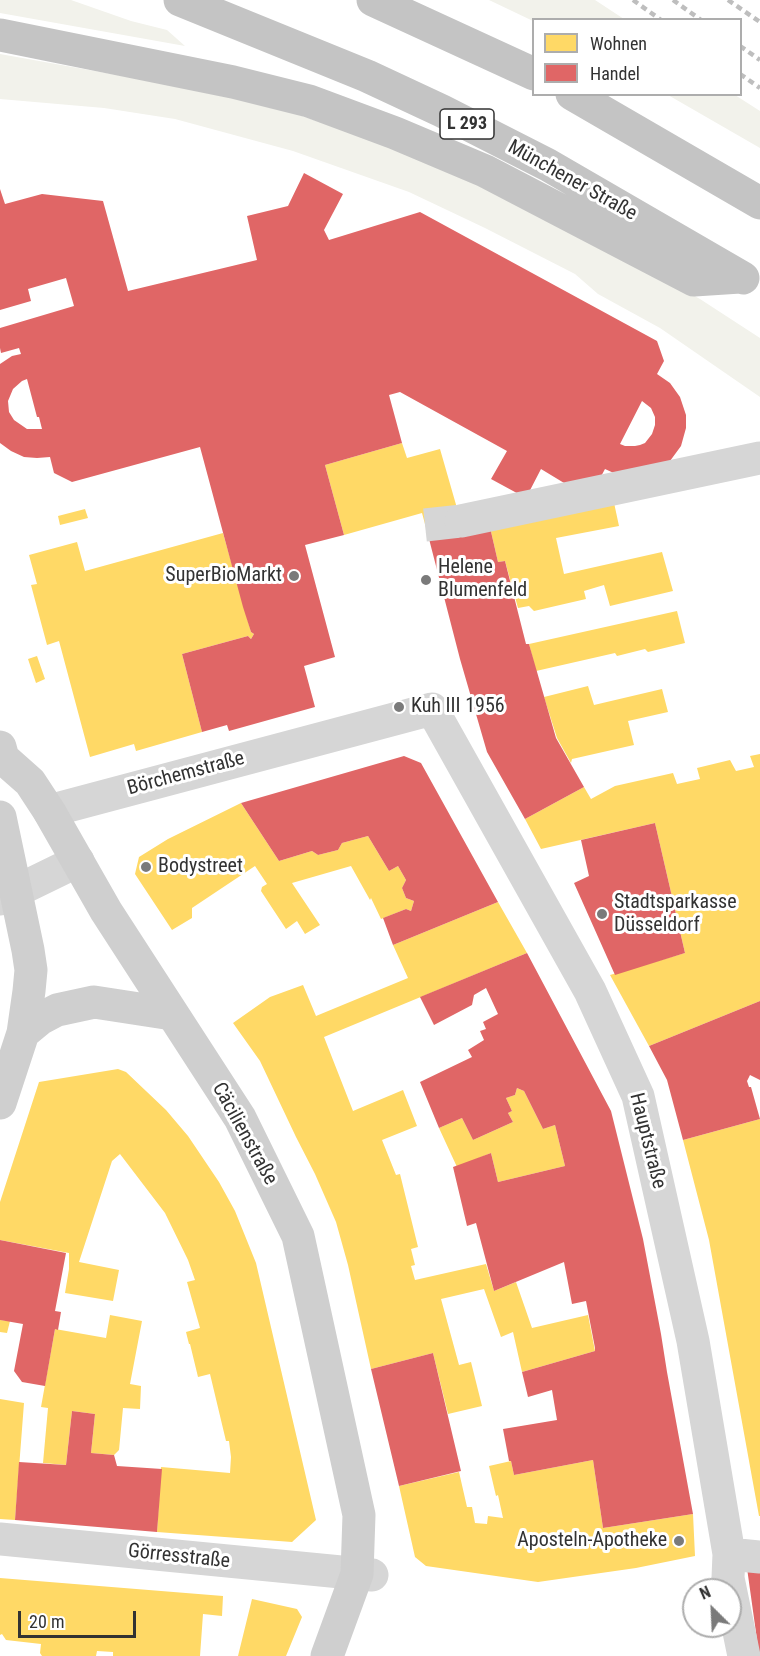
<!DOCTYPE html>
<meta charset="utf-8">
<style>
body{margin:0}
#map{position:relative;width:760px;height:1656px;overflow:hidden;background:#fff;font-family:"Roboto Condensed",sans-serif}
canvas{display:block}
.legend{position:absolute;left:532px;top:18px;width:210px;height:78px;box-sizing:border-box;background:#fff;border:2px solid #adadad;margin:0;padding:8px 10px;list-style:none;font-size:18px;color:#323232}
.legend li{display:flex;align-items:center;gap:12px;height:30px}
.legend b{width:30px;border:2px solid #adadad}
.north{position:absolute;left:682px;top:1578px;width:60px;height:60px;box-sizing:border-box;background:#fff;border:2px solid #adadad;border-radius:50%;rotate:336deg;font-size:16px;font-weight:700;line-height:24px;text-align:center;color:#323232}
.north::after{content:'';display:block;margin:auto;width:21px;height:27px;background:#7a7a7a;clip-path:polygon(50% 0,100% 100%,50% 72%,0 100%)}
.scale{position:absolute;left:18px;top:1611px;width:118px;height:27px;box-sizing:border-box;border:3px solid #323232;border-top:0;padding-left:8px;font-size:18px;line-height:21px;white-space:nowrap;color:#323232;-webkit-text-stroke:4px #fff;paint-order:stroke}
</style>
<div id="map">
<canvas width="760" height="1656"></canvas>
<ul class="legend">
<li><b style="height:16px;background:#ffd966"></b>Wohnen</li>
<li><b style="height:16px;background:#e06666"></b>Handel</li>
</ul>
<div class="north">N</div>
<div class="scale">20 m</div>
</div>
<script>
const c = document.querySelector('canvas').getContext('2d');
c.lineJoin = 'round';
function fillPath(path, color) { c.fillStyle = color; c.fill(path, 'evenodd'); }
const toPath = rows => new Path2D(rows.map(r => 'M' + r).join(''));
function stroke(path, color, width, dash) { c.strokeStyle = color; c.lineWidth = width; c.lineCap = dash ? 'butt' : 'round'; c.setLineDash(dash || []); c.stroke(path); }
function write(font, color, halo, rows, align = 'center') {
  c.font = font + ' "Roboto Condensed",sans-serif'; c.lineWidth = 6; c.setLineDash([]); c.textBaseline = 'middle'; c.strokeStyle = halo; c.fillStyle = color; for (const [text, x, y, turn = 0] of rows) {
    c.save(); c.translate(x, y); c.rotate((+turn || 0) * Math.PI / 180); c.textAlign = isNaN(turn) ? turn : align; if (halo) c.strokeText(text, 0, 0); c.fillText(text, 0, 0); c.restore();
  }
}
fillPath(toPath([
 [0,0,71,0,131,21,167,30,185,46,0,13],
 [489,0,595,0,624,19,534,20,533,21],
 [0,54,190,88,282,109,362,137,540,209,700,299,760,338,760,397,660,328,598,294,575,274,485,228,409,192,293,151,175,119,104,108,0,99],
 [668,95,735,95,760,111,760,148]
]), '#f2f2eb');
fillPath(toPath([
 [402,443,407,458,440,449,463,529,428,535,422,513,344,535,325,465],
 [613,498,619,526,556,538,564,574,662,552,673,591,610,606,604,585,584,591,586,599,534,611,529,606,518,608,505,561,498,562,489,523],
 [85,509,88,518,60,525,58,516],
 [223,533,251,632,254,634,251,639,248,636,182,654,202,732,136,751,134,744,90,757,59,641,47,645,31,585,37,584,29,555,77,542,85,571],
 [677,611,685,643,648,652,645,649,617,656,615,653,536,671,529,644],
 [37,656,45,679,36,683,28,659],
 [588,686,594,705,662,689,668,712,628,721,634,745,572,759,571,763,557,738,544,697],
 [760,754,760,1001,649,1046,610,975,685,953,655,823,541,849,525,819,584,787,591,799,615,786,673,773,677,784,700,779,697,768,730,760,736,771,754,767,750,756],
 [241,803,279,861,312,851,318,855,338,850,342,843,368,836,389,871,398,866,406,880,402,888,406,898,414,901,411,911,406,909,381,919,371,898,370,900,351,866,292,883,320,925,305,934,297,921,286,929,261,891,262,887,267,884,255,866,192,908,192,918,172,930,135,874,139,857,168,839],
 [498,902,527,953,324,1037,353,1111,403,1090,417,1126,382,1140,396,1175,400,1174,418,1247,411,1249,415,1265,411,1266,415,1280,486,1264,494,1291,516,1282,532,1328,588,1315,595,1351,522,1372,513,1332,501,1337,484,1289,441,1299,459,1365,471,1362,482,1406,448,1414,433,1353,371,1369,348,1265,336,1222,315,1174,296,1137,260,1061,233,1023,270,997,303,985,316,1016,408,978,393,945],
 [118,1069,126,1072,166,1110,188,1136,219,1182,235,1211,256,1263,316,1520,292,1542,157,1532,161,1467,230,1473,231,1457,229,1441,226,1441,210,1374,198,1377,190,1344,189,1344,186,1332,200,1328,187,1282,195,1280,188,1260,165,1213,120,1154,112,1161,79,1262,119,1270,113,1301,65,1293,69,1269,69,1253,0,1240,0,1202,39,1082],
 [517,1088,524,1091,543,1129,555,1125,565,1166,498,1182,491,1153,457,1167,439,1128,462,1118,473,1140,513,1122,508,1113,512,1111,506,1098,515,1095],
 [760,1119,760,1516,759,1516,709,1240,683,1140],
 [110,1315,142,1321,130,1384,141,1386,140,1409,123,1408,119,1450,114,1455,91,1453,95,1414,72,1411,66,1465,43,1463,48,1408,41,1407,55,1329,106,1338],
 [0,1320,10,1321,7,1333,0,1332],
 [0,1399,24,1403,15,1520,0,1519],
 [593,1460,603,1528,693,1514,695,1556,636,1568,538,1582,426,1566,415,1557,399,1486,459,1472,467,1507,472,1507,475,1523,487,1524,488,1516,503,1518,498,1495,496,1496,489,1466,511,1461,514,1475],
 [0,1578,223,1596,222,1616,203,1614,200,1656,113,1656,113,1652,97,1651,96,1656,42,1656,40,1653,41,1644,6,1640,2,1634,0,1635],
 [252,1599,297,1609,302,1617,286,1656,238,1656]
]), '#ffd966');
fillPath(toPath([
 [304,173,343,194,324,230,329,240,420,212,657,341,664,361,657,374,670,383,680,397,686,415,686,428,681,446,670,461,618,475,605,469,598,482,574,489,541,469,526,498,491,479,507,451,400,392,389,395,402,443,325,465,344,535,305,545,335,657,304,666,315,707,229,731,227,725,202,732,182,654,248,636,251,639,254,634,251,632,243,607,200,447,72,482,54,473,50,457,37,458,24,457,11,451,0,443,0,364,12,356,21,354,19,348,1,353,0,348,0,328,74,306,66,278,28,289,31,301,0,310,0,189,5,204,42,194,103,201,128,291,257,260,247,216,288,206],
 [27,379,37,417,39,417,42,429,27,429,14,420,9,412,8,401,13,389,22,381],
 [642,401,651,408,655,417,655,425,652,434,645,443,640,445,635,446,625,446,620,444],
 [489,523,498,562,505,561,526,644,529,644,556,738,584,787,525,819,487,752,460,659,428,535],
 [404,756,421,763,498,902,393,945,383,918,406,909,411,911,414,901,406,898,402,888,406,880,398,866,389,871,368,836,342,843,338,850,318,855,312,851,279,861,241,803],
 [655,823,685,953,615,975,574,883,589,876,581,840],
 [527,953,611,1111,643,1239,661,1334,667,1372,693,1514,603,1528,593,1460,514,1475,511,1461,509,1461,503,1429,557,1420,552,1390,528,1397,522,1372,595,1351,595,1348,586,1301,572,1304,564,1262,494,1291,476,1223,467,1226,453,1167,491,1153,498,1182,565,1166,555,1125,543,1129,524,1091,517,1088,515,1095,506,1098,512,1111,508,1113,513,1122,473,1140,462,1118,439,1128,420,1082,472,1057,468,1050,484,1040,480,1031,486,1029,483,1022,498,1014,486,988,474,995,472,1005,434,1025,420,997],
 [760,1001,760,1080,750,1075,747,1081,749,1087,751,1087,760,1119,683,1140,667,1080,649,1046],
 [0,1240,66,1253,55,1311,61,1312,58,1330,55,1329,45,1386,22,1382,14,1371,23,1324,0,1320],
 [433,1353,461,1471,399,1486,371,1369],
 [72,1411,95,1414,91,1453,114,1455,117,1466,162,1469,157,1532,15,1520,19,1462,66,1465],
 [747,1568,760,1569,760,1654,759,1654]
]), '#e06666');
stroke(toPath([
 [425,525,461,521]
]), '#d6d6d6', 33, [33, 16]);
stroke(toPath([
 [461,521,760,458],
 [49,811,432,709,590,991,638,1096,693,1341,729,1554,728,1578,744,1656],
 [0,899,78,861],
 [0,1539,372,1575],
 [729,1554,760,1557]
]), '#d6d6d6', 33);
stroke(toPath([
 [0,747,3,758,30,782,49,811,106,911,240,1118,298,1236,359,1515,357,1574,327,1656],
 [0,817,28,950,31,970,29,991,23,1033,0,1103],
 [23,1033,40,1019,57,1010,94,1002,172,1014]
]), '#cfcfcf', 33);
stroke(toPath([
 [180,0,367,76,442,111,548,165,743,278],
 [373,0,534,74],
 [0,35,233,82,309,101,395,133,485,171,694,280,740,277],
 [572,94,760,203]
]), '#c4c4c4', 33);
stroke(toPath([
 [633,0,661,20],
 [673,0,701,20],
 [728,0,760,22],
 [740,46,760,60],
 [740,74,760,88]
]), '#bebebe', 4.5, [6, 4.5]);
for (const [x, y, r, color] of [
 [294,576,6,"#7a7a7a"],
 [426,580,6,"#7a7a7a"],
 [399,707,6,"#7a7a7a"],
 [146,867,6,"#7a7a7a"],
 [602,914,6,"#7a7a7a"],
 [679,1541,6,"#7a7a7a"]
]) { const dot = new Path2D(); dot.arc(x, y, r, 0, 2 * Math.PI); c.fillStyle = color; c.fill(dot); stroke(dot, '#fff', 2); }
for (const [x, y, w] of [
 [467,124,54]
]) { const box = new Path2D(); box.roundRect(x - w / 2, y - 15, w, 30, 4.5); c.fillStyle = '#fff'; c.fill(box); stroke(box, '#323232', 1.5); }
write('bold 18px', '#323232', null, [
 ["L 293",467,124]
]);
write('20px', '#323232', '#fff', [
 ["Münchener Straße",572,181,29],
 ["Börchemstraße",186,774,-15],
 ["Cäcilienstraße",244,1134,61],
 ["Hauptstraße",647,1141,76],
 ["Görresstraße",179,1557,6]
]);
write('20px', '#323232', '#fff', [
 ["Helene",438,568],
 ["Blumenfeld",438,591],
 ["SuperBioMarkt",282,576,"right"],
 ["Kuh III 1956",411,707],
 ["Bodystreet",158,867],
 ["Stadtsparkasse",614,903],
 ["Düsseldorf",614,926],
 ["Aposteln-Apotheke",667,1541,"right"]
], 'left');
</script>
